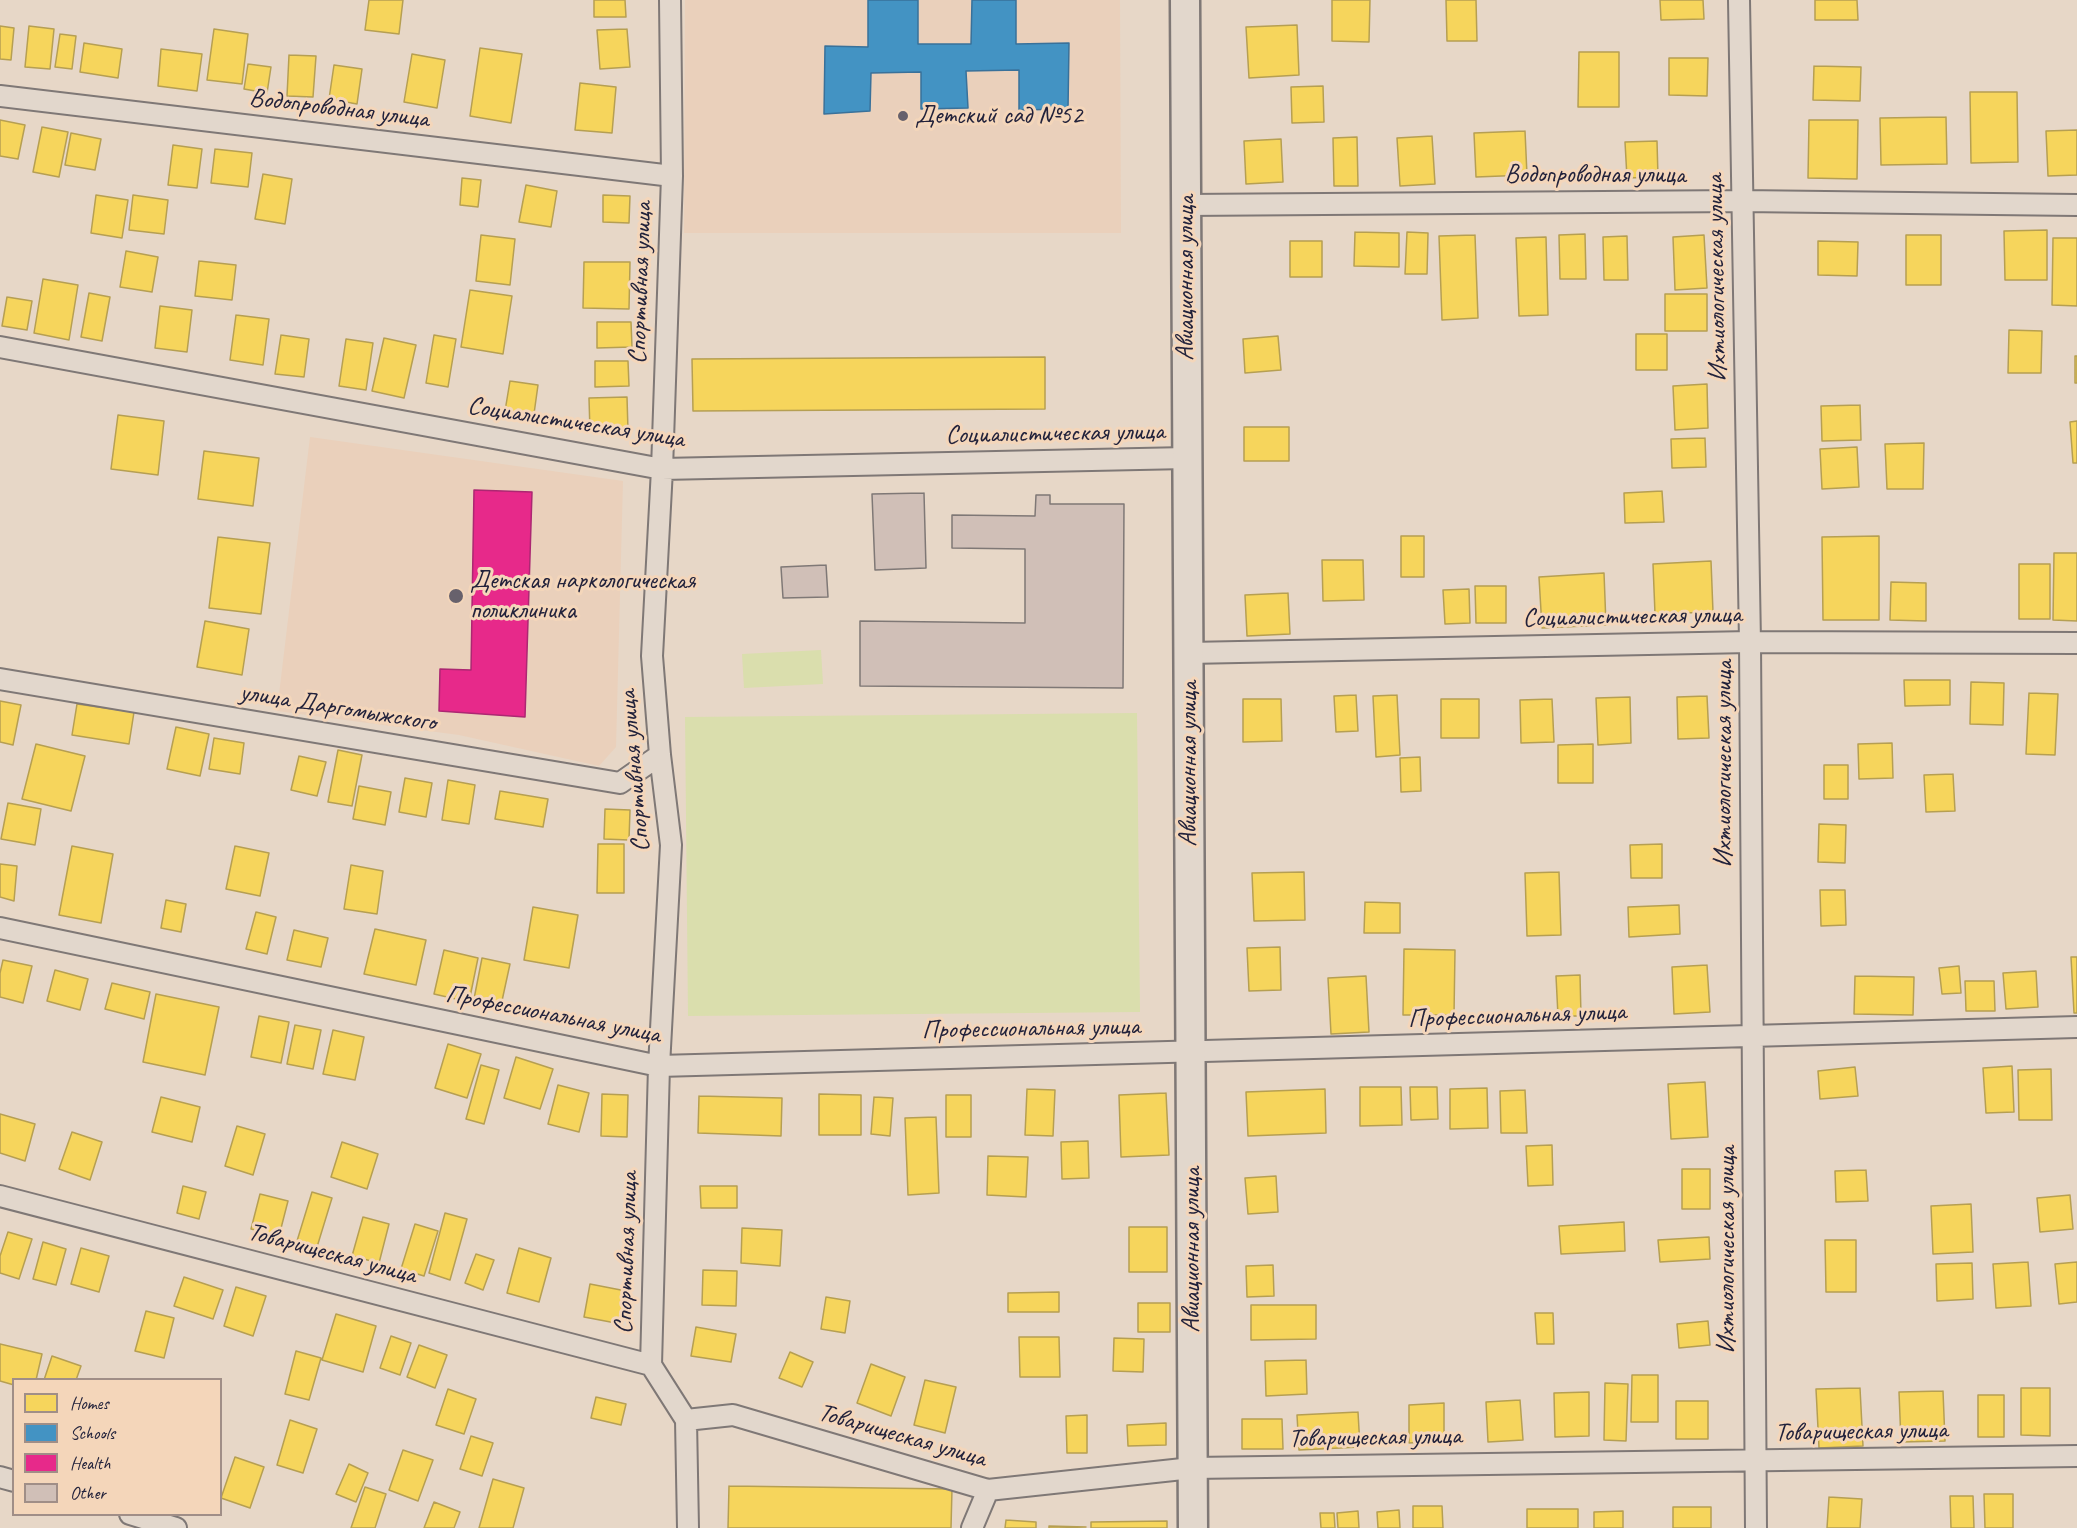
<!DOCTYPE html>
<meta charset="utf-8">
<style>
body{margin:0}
#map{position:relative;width:2077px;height:1528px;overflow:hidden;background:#e7d7c7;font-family:Caveat,sans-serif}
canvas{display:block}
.legend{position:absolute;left:12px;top:1378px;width:210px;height:138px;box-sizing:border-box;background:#f4d6ba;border:2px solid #a08e87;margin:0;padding:8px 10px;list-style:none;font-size:18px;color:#22223b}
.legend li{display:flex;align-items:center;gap:12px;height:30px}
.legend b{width:30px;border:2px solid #a08e87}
</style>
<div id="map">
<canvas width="2077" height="1528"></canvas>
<ul class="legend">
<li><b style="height:16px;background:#f6d55c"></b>Homes</li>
<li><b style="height:16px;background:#4393c3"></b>Schools</li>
<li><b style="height:16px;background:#e7298a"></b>Health</li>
<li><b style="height:16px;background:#d0bfb7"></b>Other</li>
</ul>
</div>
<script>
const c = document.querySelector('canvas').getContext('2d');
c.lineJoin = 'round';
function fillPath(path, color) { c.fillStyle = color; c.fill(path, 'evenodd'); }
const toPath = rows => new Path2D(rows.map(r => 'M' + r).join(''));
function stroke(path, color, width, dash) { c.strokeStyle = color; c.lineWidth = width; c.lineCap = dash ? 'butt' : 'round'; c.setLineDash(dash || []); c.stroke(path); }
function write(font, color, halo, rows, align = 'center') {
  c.font = font + ' Caveat,sans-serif'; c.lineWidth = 6; c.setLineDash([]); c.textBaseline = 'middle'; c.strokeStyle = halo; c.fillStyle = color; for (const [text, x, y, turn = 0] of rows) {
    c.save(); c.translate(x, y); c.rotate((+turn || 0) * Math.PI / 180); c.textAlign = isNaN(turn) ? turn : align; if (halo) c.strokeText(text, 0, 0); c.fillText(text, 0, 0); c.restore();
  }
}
fillPath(toPath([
 [685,0,1120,0,1121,233,684,233],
 [310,437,623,481,616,747,599,766,459,735,277,711]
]), '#ead0bb');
fillPath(toPath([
 [821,650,823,684,744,688,742,654],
 [1137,713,1140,1012,688,1016,685,717]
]), '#dadead');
const homes = toPath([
 [369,0,403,0,399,34,365,30,369,0],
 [594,0,625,0,626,17,594,17,594,0],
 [1332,0,1370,0,1369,42,1332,41,1332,0],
 [1446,0,1476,0,1477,41,1447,41,1446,0],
 [1660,0,1703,0,1704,19,1661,20,1660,0],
 [1815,0,1857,0,1858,20,1815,20,1815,0],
 [1297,25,1299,75,1249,78,1246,27,1297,25],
 [0,26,14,28,11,60,0,59,0,26],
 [29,26,54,29,50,69,25,67,29,26],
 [214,29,248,34,242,84,207,80,214,29],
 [627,29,630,67,600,69,597,30,627,29],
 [60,34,76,36,72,69,55,67,60,34],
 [84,43,122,49,118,78,80,72,84,43],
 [480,48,522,54,511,123,470,116,480,48],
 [161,49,202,54,197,91,158,86,161,49],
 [1579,52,1619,52,1619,107,1578,107,1579,52],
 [412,54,445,60,437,108,404,102,412,54],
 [289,55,316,56,313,97,287,96,289,55],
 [1669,58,1708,58,1707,96,1669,95,1669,58],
 [248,64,271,67,267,93,244,89,248,64],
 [334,65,362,69,357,104,329,99,334,65],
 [1814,66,1861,67,1860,101,1813,100,1814,66],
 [580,83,616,87,612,133,575,130,580,83],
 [1323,86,1324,122,1292,123,1291,87,1323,86],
 [1970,92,2017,92,2018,162,1971,163,1970,92],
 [1946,117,1947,164,1881,165,1880,118,1946,117],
 [0,120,25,125,18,159,0,156,0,120],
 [1809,120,1858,120,1857,179,1808,178,1809,120],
 [42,127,68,132,59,177,33,172,42,127],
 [2077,130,2077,175,2048,176,2046,131,2077,130],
 [1525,131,1527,175,1476,177,1474,133,1525,131],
 [71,133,101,139,95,170,65,165,71,133],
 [1432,136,1435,184,1400,186,1397,138,1432,136],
 [1357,137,1358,186,1334,186,1333,138,1357,137],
 [1281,139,1283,182,1246,184,1244,141,1281,139],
 [1657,141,1658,177,1627,178,1625,142,1657,141],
 [173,145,202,149,197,188,168,185,173,145],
 [215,149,252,153,248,187,211,183,215,149],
 [263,174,292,179,285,224,255,219,263,174],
 [462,178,481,180,478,207,460,205,462,178],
 [526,185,557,191,551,227,519,222,526,185],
 [96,195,128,200,122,238,91,233,96,195],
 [133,195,168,200,164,234,129,230,133,195],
 [603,195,630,196,629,223,603,222,603,195],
 [2047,230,2047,280,2005,280,2004,231,2047,230],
 [1355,232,1399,233,1399,267,1354,266,1355,232],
 [1407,232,1428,233,1427,274,1405,274,1407,232],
 [1585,234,1586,279,1560,279,1559,235,1585,234],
 [481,235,515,239,510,285,476,281,481,235],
 [1475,235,1478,318,1442,320,1439,236,1475,235],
 [1704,235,1707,288,1675,290,1673,237,1704,235],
 [1906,235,1941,235,1941,285,1906,285,1906,235],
 [1627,236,1628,280,1604,280,1603,237,1627,236],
 [1546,237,1548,315,1519,316,1516,238,1546,237],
 [2053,238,2077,238,2077,306,2052,305,2053,238],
 [1290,241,1322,241,1322,277,1290,277,1290,241],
 [1818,241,1858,242,1857,276,1818,275,1818,241],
 [126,251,158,257,152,292,120,287,126,251],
 [199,261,236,265,232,300,195,296,199,261],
 [584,262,630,262,629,309,583,308,584,262],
 [43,279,78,285,69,340,34,333,43,279],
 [470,290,512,296,503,354,461,347,470,290],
 [89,293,110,297,102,341,81,337,89,293],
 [1665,294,1707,294,1707,331,1665,331,1665,294],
 [7,297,32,301,27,330,2,326,7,297],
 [160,306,192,310,187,352,155,348,160,306],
 [236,315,269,319,263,365,230,360,236,315],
 [597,322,631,322,632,347,597,348,597,322],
 [2009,330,2042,331,2041,373,2008,373,2009,330],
 [1636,334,1667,334,1667,370,1636,370,1636,334],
 [281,335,309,339,304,377,275,374,281,335],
 [434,335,456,339,448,387,426,383,434,335],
 [1278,336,1281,370,1245,373,1243,339,1278,336],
 [384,338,416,345,404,398,372,391,384,338],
 [346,339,373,343,366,390,339,386,346,339],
 [2075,356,2077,356,2077,383,2075,383,2075,356],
 [1045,357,1045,409,693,411,692,359,1045,357],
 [595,361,628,361,629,386,595,387,595,361],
 [510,381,538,385,533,421,504,417,510,381],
 [1707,384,1708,428,1675,430,1673,386,1707,384],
 [627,397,628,431,590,432,589,398,627,397],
 [1860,405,1861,440,1822,441,1821,406,1860,405],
 [118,415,164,421,158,475,111,469,118,415],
 [2077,421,2077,463,2073,463,2070,422,2077,421],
 [1244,427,1289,427,1289,461,1244,461,1244,427],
 [1705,438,1706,467,1672,468,1671,439,1705,438],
 [1924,443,1923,489,1887,489,1885,444,1924,443],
 [1857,447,1859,487,1822,489,1820,449,1857,447],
 [204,451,259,458,253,506,198,499,204,451],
 [1662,491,1664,522,1625,523,1624,493,1662,491],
 [1401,536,1424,536,1424,577,1401,577,1401,536],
 [1879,536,1879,620,1823,620,1822,537,1879,536],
 [218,537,270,543,261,614,209,608,218,537],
 [2054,553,2077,553,2077,621,2053,620,2054,553],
 [1322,560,1363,560,1364,600,1323,601,1322,560],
 [1711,561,1713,612,1655,614,1653,564,1711,561],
 [2019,564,2050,564,2050,619,2019,619,2019,564],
 [1604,573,1606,625,1542,628,1539,577,1604,573],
 [1891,582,1926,583,1926,621,1890,620,1891,582],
 [1475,586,1506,586,1506,623,1476,623,1475,586],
 [1469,589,1470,623,1445,624,1443,590,1469,589],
 [1288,593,1290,634,1247,636,1245,595,1288,593],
 [205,621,249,629,242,675,197,667,205,621],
 [1904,680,1950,680,1950,705,1905,706,1904,680],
 [1971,682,2004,683,2003,725,1970,724,1971,682],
 [2029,693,2058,694,2055,755,2026,754,2029,693],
 [1356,695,1358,731,1336,732,1334,696,1356,695],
 [1397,695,1400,755,1376,757,1373,696,1397,695],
 [1707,696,1709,738,1678,739,1677,697,1707,696],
 [1630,697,1631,743,1598,745,1596,698,1630,697],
 [1243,699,1281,699,1282,741,1243,742,1243,699],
 [1441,699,1479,699,1479,738,1441,738,1441,699],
 [1552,699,1554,742,1521,743,1520,700,1552,699],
 [0,701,21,705,13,745,0,742,0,701],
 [77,704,134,712,129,744,72,735,77,704],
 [176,727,209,734,200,776,167,769,176,727],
 [214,738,244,743,240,774,209,769,214,738],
 [1892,743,1893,778,1859,779,1858,744,1892,743],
 [36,744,85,756,71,811,22,799,36,744],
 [1593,744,1593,783,1558,783,1558,745,1593,744],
 [338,750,362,755,352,806,328,802,338,750],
 [299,756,326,762,317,796,291,790,299,756],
 [1420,757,1421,791,1401,792,1400,758,1420,757],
 [1824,765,1848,765,1848,799,1824,799,1824,765],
 [1953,774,1955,811,1926,812,1924,775,1953,774],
 [405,778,432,783,426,817,399,812,405,778],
 [448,780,475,785,469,824,442,820,448,780],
 [359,786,391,792,385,825,353,819,359,786],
 [500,791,548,799,543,827,495,819,500,791],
 [8,803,41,809,35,845,1,839,8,803],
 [605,809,630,810,629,840,604,839,605,809],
 [1819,824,1846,825,1845,863,1818,862,1819,824],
 [598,844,624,844,624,893,597,893,598,844],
 [1662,844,1662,878,1631,878,1630,845,1662,844],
 [72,846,113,854,101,923,59,915,72,846],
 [235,846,269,853,260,896,226,889,235,846],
 [0,864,17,866,14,901,0,897,0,864],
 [351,865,383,871,377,914,344,909,351,865],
 [1304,872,1305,920,1254,921,1252,873,1304,872],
 [1559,872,1561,935,1527,936,1525,873,1559,872],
 [1820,890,1845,890,1846,925,1821,926,1820,890],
 [166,900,186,904,181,932,161,928,166,900],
 [1365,902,1400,903,1400,933,1364,933,1365,902],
 [1679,905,1680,934,1629,937,1628,907,1679,905],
 [533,907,578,915,569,968,524,960,533,907],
 [256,912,276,917,267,954,246,949,256,912],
 [375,929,426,940,416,985,364,974,375,929],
 [294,930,328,938,321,967,287,960,294,930],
 [1280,947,1281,990,1249,991,1247,948,1280,947],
 [1404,949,1455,950,1454,1015,1403,1015,1404,949],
 [444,950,478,958,469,1002,434,994,444,950],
 [2071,957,2077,957,2077,1013,2074,1013,2071,957],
 [482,958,510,964,500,1010,473,1004,482,958],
 [3,960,32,966,23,1003,0,997,0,973,3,960],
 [1707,965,1710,1012,1674,1014,1672,967,1707,965],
 [1959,966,1961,993,1942,994,1939,968,1959,966],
 [55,970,88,979,80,1010,47,1001,55,970],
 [2036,971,2038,1007,2006,1009,2003,973,2036,971],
 [1580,975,1581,1016,1558,1016,1556,976,1580,975],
 [1366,976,1369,1032,1331,1034,1328,978,1366,976],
 [1855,976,1914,977,1913,1015,1854,1014,1855,976],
 [1965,981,1994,981,1995,1011,1966,1011,1965,981],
 [112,983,150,992,144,1019,105,1009,112,983],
 [156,994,219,1007,205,1075,143,1062,156,994],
 [259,1016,289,1022,281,1063,251,1057,259,1016],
 [295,1025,321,1030,313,1069,287,1064,295,1025],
 [333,1030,364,1037,355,1080,323,1074,333,1030],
 [448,1044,481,1054,467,1098,435,1088,448,1044],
 [516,1057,553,1069,540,1109,504,1098,516,1057],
 [481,1065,499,1070,484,1124,466,1119,481,1065],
 [2012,1066,2014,1112,1986,1113,1983,1068,2012,1066],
 [1855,1067,1858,1096,1820,1099,1818,1071,1855,1067],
 [2051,1069,2052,1120,2019,1120,2018,1070,2051,1069],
 [1705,1082,1708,1137,1671,1139,1668,1084,1705,1082],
 [558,1085,589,1093,579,1132,548,1124,558,1085],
 [1360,1087,1401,1087,1402,1125,1360,1126,1360,1087],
 [1410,1087,1437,1087,1438,1119,1411,1120,1410,1087],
 [1487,1088,1488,1128,1450,1129,1450,1089,1487,1088],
 [1027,1089,1055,1090,1053,1136,1025,1135,1027,1089],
 [1325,1089,1326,1133,1248,1136,1246,1092,1325,1089],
 [1525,1090,1527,1133,1501,1133,1500,1091,1525,1090],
 [1166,1093,1169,1155,1121,1157,1119,1095,1166,1093],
 [602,1094,628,1095,627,1137,601,1136,602,1094],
 [819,1094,861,1095,861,1135,819,1135,819,1094],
 [946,1095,971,1095,971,1137,946,1137,946,1095],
 [699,1096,782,1098,781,1136,698,1133,699,1096],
 [161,1097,200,1107,192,1142,152,1132,161,1097],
 [874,1097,893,1098,890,1136,871,1134,874,1097],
 [0,1114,35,1124,25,1161,0,1153,0,1114],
 [936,1117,939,1193,908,1195,905,1118,936,1117],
 [237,1126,265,1134,253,1175,225,1166,237,1126],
 [72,1132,102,1142,90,1180,59,1169,72,1132],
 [1088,1141,1089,1178,1062,1179,1061,1142,1088,1141],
 [342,1142,378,1154,367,1189,331,1177,342,1142],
 [1552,1145,1553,1185,1528,1186,1526,1146,1552,1145],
 [988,1156,1028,1157,1026,1197,987,1195,988,1156],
 [1682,1169,1710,1169,1710,1209,1682,1209,1682,1169],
 [1866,1170,1868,1201,1836,1202,1835,1171,1866,1170],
 [1276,1176,1278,1212,1248,1214,1245,1178,1276,1176],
 [183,1186,206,1192,199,1219,177,1213,183,1186],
 [700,1186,737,1186,737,1208,701,1208,700,1186],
 [312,1192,332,1198,317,1247,297,1241,312,1192],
 [260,1194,288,1201,279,1236,251,1229,260,1194],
 [2070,1195,2073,1229,2040,1232,2037,1198,2070,1195],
 [1971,1204,1973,1252,1933,1254,1931,1206,1971,1204],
 [445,1213,467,1219,450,1280,429,1273,445,1213],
 [363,1217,389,1224,379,1263,352,1256,363,1217],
 [1624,1222,1625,1251,1561,1254,1559,1226,1624,1222],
 [415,1224,438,1231,424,1276,401,1269,415,1224],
 [1129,1227,1167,1227,1167,1272,1129,1272,1129,1227],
 [742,1228,782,1230,780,1266,741,1263,742,1228],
 [8,1232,32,1239,19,1279,0,1273,0,1256,8,1232],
 [1709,1237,1710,1259,1660,1262,1658,1240,1709,1237],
 [1825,1240,1856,1240,1856,1292,1826,1292,1825,1240],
 [43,1242,66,1249,56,1285,33,1279,43,1242],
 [81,1248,109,1256,99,1292,71,1284,81,1248],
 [519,1248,551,1258,539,1302,507,1293,519,1248],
 [476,1254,494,1260,483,1290,465,1283,476,1254],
 [2028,1262,2031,1306,1996,1308,1993,1264,2028,1262],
 [2077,1262,2077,1302,2059,1304,2055,1264,2077,1262],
 [1972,1263,1973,1299,1937,1301,1936,1264,1972,1263],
 [1273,1265,1274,1296,1247,1297,1246,1266,1273,1265],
 [703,1270,737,1271,736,1306,702,1305,703,1270],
 [184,1277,223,1290,213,1319,174,1306,184,1277],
 [590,1284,626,1291,621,1324,584,1317,590,1284],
 [236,1287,266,1296,253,1336,224,1326,236,1287],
 [1059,1292,1059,1312,1008,1312,1008,1293,1059,1292],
 [826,1297,850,1301,845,1333,821,1329,826,1297],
 [1138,1303,1170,1303,1170,1332,1138,1332,1138,1303],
 [1251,1305,1316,1305,1316,1339,1251,1340,1251,1305],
 [146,1311,174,1318,164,1358,135,1351,146,1311],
 [1535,1313,1553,1313,1554,1344,1537,1344,1535,1313],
 [336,1314,376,1326,363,1372,322,1360,336,1314],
 [1708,1321,1710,1345,1679,1348,1677,1324,1708,1321],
 [696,1327,736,1334,731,1362,691,1356,696,1327],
 [391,1336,411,1343,400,1375,380,1368,391,1336],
 [1019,1337,1059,1337,1060,1377,1020,1377,1019,1337],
 [1114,1338,1144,1339,1143,1372,1113,1371,1114,1338],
 [0,1344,42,1354,36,1380,14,1380,14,1385,0,1381,0,1344],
 [419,1345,447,1355,435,1388,407,1377,419,1345],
 [296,1351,321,1358,309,1400,285,1394,296,1351],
 [790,1352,813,1362,802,1387,779,1378,790,1352],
 [52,1356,81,1366,76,1380,44,1380,52,1356],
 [1306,1360,1307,1394,1266,1396,1265,1361,1306,1360],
 [871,1364,905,1377,891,1416,857,1403,871,1364],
 [1632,1375,1658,1375,1658,1422,1631,1422,1632,1375],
 [925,1380,956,1387,945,1433,914,1425,925,1380],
 [1605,1383,1628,1384,1626,1441,1604,1440,1605,1383],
 [1860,1388,1863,1446,1819,1448,1816,1389,1860,1388],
 [2021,1388,2050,1388,2050,1436,2021,1435,2021,1388],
 [448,1389,476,1399,464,1434,436,1425,448,1389],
 [1943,1391,1945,1441,1901,1442,1899,1392,1943,1391],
 [1589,1392,1589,1436,1555,1437,1554,1393,1589,1392],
 [1978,1395,2004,1395,2004,1437,1978,1437,1978,1395],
 [596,1397,626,1404,621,1425,591,1418,596,1397],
 [1520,1400,1523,1440,1488,1442,1486,1402,1520,1400],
 [1676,1401,1708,1401,1708,1439,1676,1439,1676,1401],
 [1444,1403,1444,1441,1409,1443,1409,1405,1444,1403],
 [1358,1412,1360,1447,1299,1450,1297,1415,1358,1412],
 [1087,1415,1087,1453,1067,1453,1066,1416,1087,1415],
 [1242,1419,1282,1419,1283,1449,1242,1449,1242,1419],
 [290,1420,317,1429,303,1473,277,1465,290,1420],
 [1166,1423,1166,1445,1128,1446,1127,1425,1166,1423],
 [471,1436,493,1443,482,1476,460,1469,471,1436],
 [403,1450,433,1460,418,1501,389,1490,403,1450],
 [235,1457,264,1467,250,1508,221,1498,235,1457],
 [349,1464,368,1473,356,1502,336,1494,349,1464],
 [493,1479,524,1488,513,1528,479,1528,493,1479],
 [729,1486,952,1489,951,1528,728,1528,729,1486],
 [365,1487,386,1494,375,1528,351,1528,365,1487],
 [1984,1494,2013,1494,2013,1528,1985,1528,1984,1494],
 [1950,1496,1973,1496,1974,1528,1951,1528,1950,1496],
 [1829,1497,1862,1499,1860,1528,1827,1528,1829,1497],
 [434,1502,460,1512,454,1528,424,1528,434,1502],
 [1413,1506,1442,1506,1443,1528,1413,1528,1413,1506],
 [1673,1507,1711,1507,1711,1528,1673,1528,1673,1507],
 [1527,1509,1578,1509,1578,1528,1527,1528,1527,1509],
 [1399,1510,1400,1528,1378,1528,1377,1512,1399,1510],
 [1358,1511,1359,1528,1338,1528,1337,1513,1358,1511],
 [1623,1511,1623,1528,1594,1528,1594,1512,1623,1511],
 [1320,1513,1334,1513,1335,1528,1321,1528,1320,1513],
 [1006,1520,1036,1522,1036,1528,1005,1528,1006,1520],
 [1167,1521,1167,1528,1091,1528,1091,1522,1167,1521],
 [1049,1526,1086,1527,1049,1528,1049,1526]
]);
fillPath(homes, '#f6d55c');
stroke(homes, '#b69f52', 1.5);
const schools = toPath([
 [868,0,918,0,918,44,971,44,972,0,1016,0,1016,44,1069,43,1068,109,1019,110,1019,70,966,71,968,108,921,109,921,72,871,73,870,111,824,114,825,46,868,47,868,0]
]);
fillPath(schools, '#4393c3');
stroke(schools, '#39719a', 1.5);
const health = toPath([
 [474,490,532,492,525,717,439,711,440,669,471,670,474,490]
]);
fillPath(health, '#e7298a');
stroke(health, '#ac2772', 1.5);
const building = toPath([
 [924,493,926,568,875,570,872,494,924,493],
 [1036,495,1050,495,1050,504,1124,504,1123,688,860,686,860,621,1025,623,1025,549,952,548,952,515,1035,516,1036,495],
 [826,565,828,597,783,598,781,567,826,565]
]);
fillPath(building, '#d0bfb7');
stroke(building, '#7f7876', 1.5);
const street = toPath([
 [670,0,672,176,662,469,652,656,660,755,671,845,659,1066,651,1365,686,1420,688,1528],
 [1739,0,1750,642,1756,1528],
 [0,96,672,176],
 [1185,205,1742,201,2077,205],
 [0,347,662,469,1187,458],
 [1188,653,1750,642,2077,643],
 [0,679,620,783,660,755],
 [0,928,659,1066,2077,1027],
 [0,1196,651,1365],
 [686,1420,733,1415,988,1490,1192,1468,2077,1456],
 [0,1477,14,1481],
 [130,1514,176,1528],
 [972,1528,988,1490]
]);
const secondary = toPath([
 [1185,0,1193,1528]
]);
stroke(street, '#7f7876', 24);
stroke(secondary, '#7f7876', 33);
stroke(street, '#e2d7cc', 20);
stroke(secondary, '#e2d7cc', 28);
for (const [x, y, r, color] of [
 [903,116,6,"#67616c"],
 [456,596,8,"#67616c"]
]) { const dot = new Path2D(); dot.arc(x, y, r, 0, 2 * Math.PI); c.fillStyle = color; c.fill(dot); stroke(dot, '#f4d6ba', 2); }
write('26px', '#22223b', '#f4d6ba', [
 ["Водопроводная улица",339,109,7],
 ["Водопроводная улица",1595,175],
 ["Авиационная улица",1186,278,-90],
 ["Ихтиологическая улица",1717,278,-91],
 ["Спортивная улица",641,283,-88],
 ["Социалистическая улица",576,423,9],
 ["Социалистическая улица",1055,434,-1],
 ["Социалистическая улица",1632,617,-1],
 ["улица Даргомыжского",338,708,9],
 ["Авиационная улица",1189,764,-90],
 ["Ихтиологическая улица",1724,764,-90],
 ["Спортивная улица",635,771,-95],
 ["Профессиональная улица",553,1015,11],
 ["Профессиональная улица",1517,1016,-2],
 ["Профессиональная улица",1031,1029,-1],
 ["Авиационная улица",1192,1250,-90],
 ["Ихтиологическая улица",1727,1250,-90],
 ["Спортивная улица",627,1253,-88],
 ["Товарищеская улица",332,1254,15],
 ["Товарищеская улица",1861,1432,-1],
 ["Товарищеская улица",902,1436,16],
 ["Товарищеская улица",1375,1438,-1]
]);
write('26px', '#22223b', '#f4d6ba', [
 ["Детский сад №52",915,116],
 ["Детская наркологическая",470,581],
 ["поликлиника",470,611]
], 'left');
</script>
